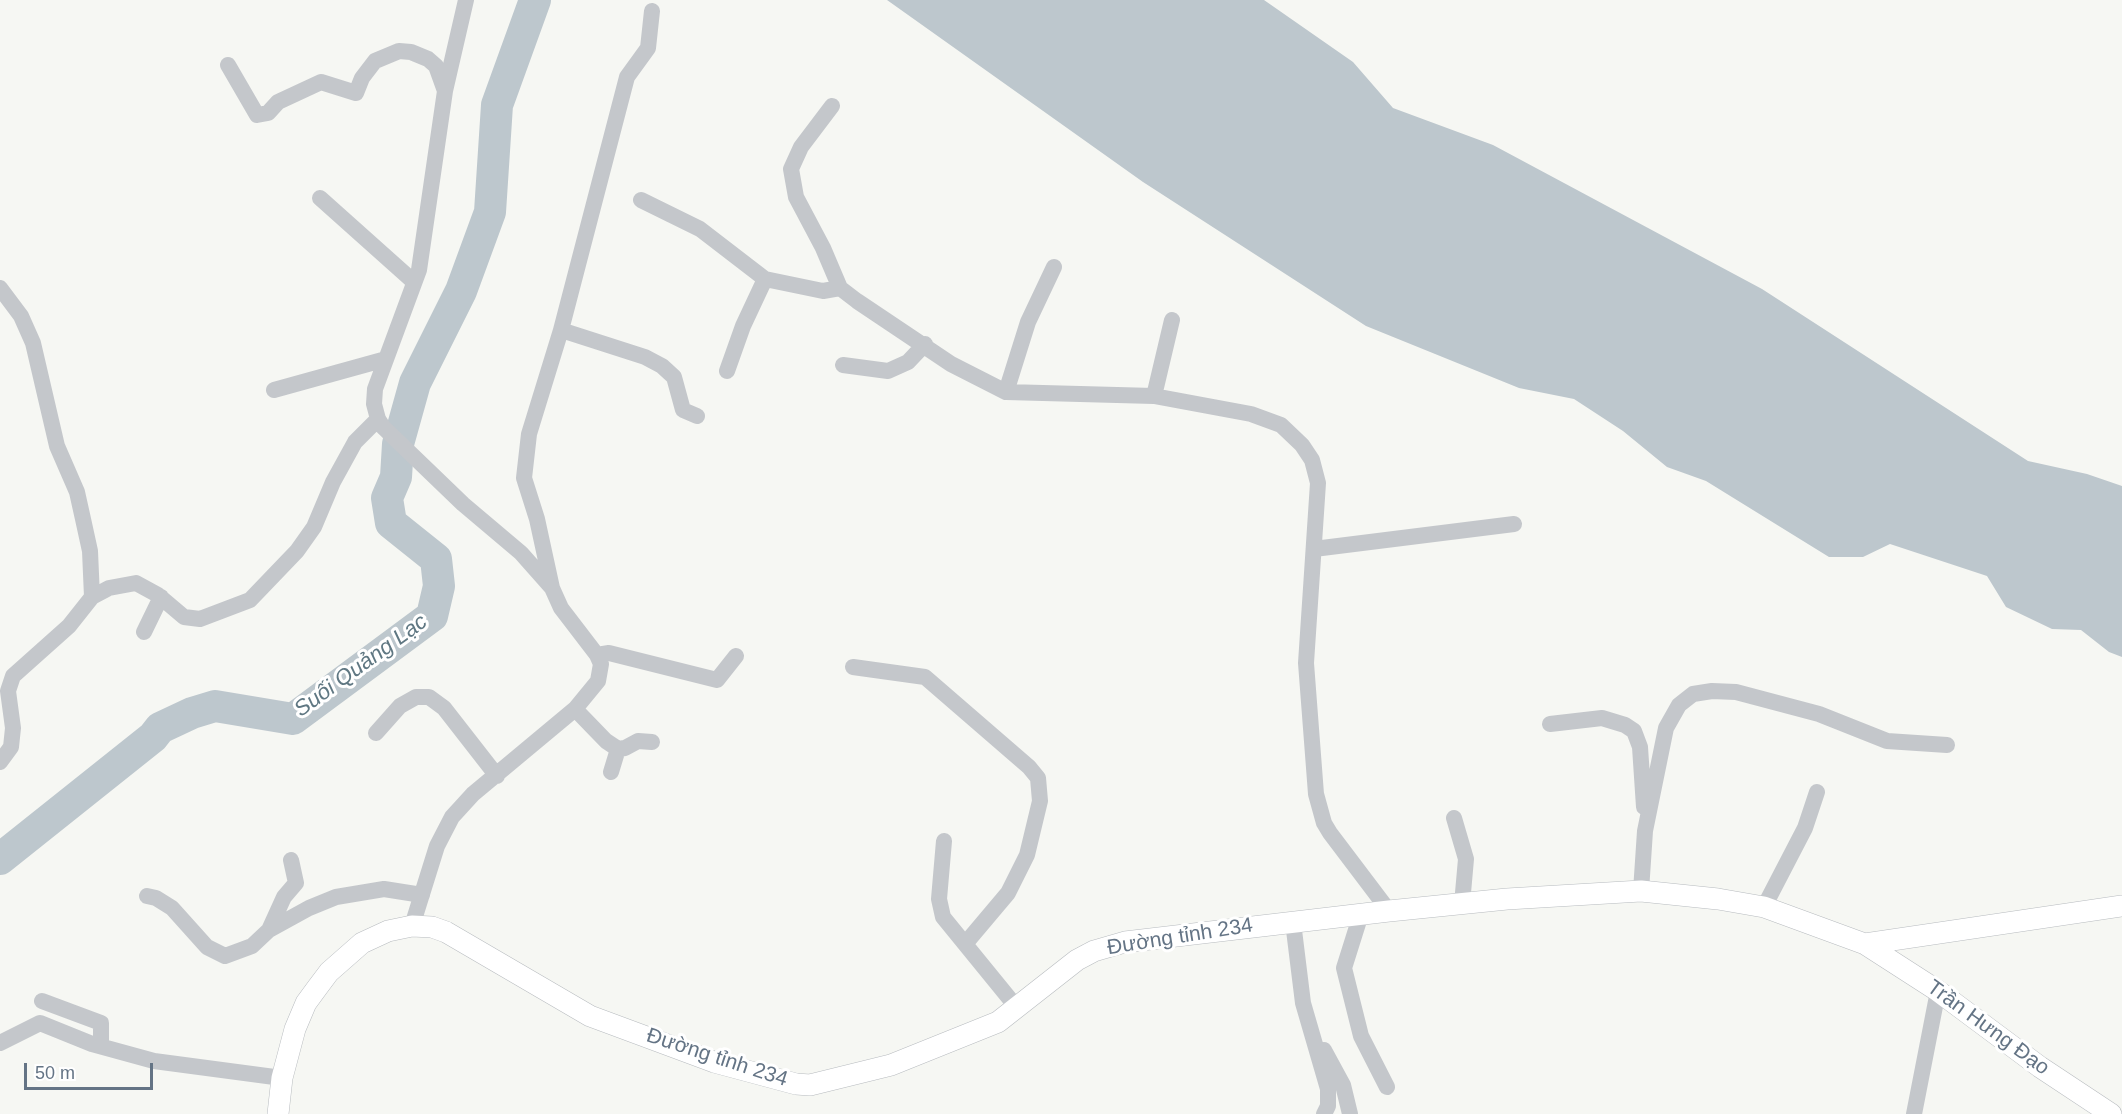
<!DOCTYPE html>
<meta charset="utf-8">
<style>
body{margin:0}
#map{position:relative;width:2122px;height:1114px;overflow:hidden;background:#f6f7f3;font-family:Arial,sans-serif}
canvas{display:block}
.scale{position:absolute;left:24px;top:1063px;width:129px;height:27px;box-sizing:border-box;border:3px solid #647485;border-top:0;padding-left:8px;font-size:18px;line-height:21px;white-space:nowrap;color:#647485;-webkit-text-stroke:4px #fff;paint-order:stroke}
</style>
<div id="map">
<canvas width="2122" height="1114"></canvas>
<div class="scale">50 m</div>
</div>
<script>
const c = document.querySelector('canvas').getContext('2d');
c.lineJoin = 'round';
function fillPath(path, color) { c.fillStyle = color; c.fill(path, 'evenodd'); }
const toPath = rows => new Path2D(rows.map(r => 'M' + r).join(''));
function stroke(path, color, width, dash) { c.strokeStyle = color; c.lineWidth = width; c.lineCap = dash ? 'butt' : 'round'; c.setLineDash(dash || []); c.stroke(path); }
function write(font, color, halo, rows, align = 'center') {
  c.font = font + ' Arial,sans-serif'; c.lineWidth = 6; c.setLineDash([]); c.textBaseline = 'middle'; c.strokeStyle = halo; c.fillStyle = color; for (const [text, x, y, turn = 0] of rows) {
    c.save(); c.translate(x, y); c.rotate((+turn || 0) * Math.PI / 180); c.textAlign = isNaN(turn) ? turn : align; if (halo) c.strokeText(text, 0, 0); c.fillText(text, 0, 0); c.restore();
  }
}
fillPath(toPath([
 [887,0,1264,0,1353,62,1393,108,1493,145,1762,289,2028,461,2087,474,2122,486,2122,657,2109,652,2081,630,2052,629,2006,607,1987,576,1890,544,1863,557,1829,557,1706,481,1667,467,1623,431,1574,399,1519,388,1366,326,1143,182]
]), '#bdc7cd');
stroke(toPath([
 [0,859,153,737,160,728,192,713,215,706,293,719,432,616,439,586,436,559,391,523,387,498,396,477,398,444,415,383,461,291,490,212,497,105,535,0]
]), '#bdc7cd', 32);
const major = toPath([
 [1865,944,2122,906],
 [278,1114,282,1078,295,1029,306,1003,317,988,329,972,362,943,388,931,412,926,432,927,446,932,590,1016,714,1062,796,1084,810,1085,891,1065,998,1022,1077,960,1094,951,1125,942,1389,911,1507,899,1641,891,1718,899,1764,907,1865,944,1938,991,2040,1067,2111,1114]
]);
stroke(major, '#b7bbbf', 22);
stroke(toPath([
 [228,65,257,115,268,113,278,102,321,82,356,93,362,78,375,61,399,51,411,52,428,59,436,66,445,91],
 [832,106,801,147,791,169,796,197,823,248,840,288,857,301,951,364,1006,392,1154,396,1251,414,1281,425,1302,445,1312,460,1318,483,1306,663,1316,794,1324,823,1330,833,1389,911],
 [320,198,414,282],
 [641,200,700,229,765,279],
 [0,288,21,316,33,343,57,446,77,492,83,519,90,551,92,597,69,626,13,676,8,691,13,728,11,747,0,762],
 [561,330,645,357,662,366,674,377,683,410,697,416],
 [843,365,888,371,908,362,925,344],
 [727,371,743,326,765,279,823,291,840,288],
 [274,390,386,359],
 [1006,392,1028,322,1054,267],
 [1154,396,1172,320],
 [1314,549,1514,524],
 [552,588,537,519,524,478,529,434,561,330,627,77,648,48,652,11],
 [92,597,109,588,136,583,158,595,184,617,200,619,250,600,297,551,314,527,333,482,355,442,378,419],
 [144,632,161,597],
 [597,655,609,653,717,680,736,656],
 [853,667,925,677,1029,767,1038,778,1040,801,1027,855,1008,893,965,944],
 [575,709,606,741,618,749,625,748,638,741,652,742],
 [1550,724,1602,718,1625,725,1634,731,1640,747,1644,807],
 [376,733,400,706,416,697,429,697,444,708,497,776],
 [611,772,618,749],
 [1454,818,1466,859,1462,904],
 [944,841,939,899,943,917,1018,1009],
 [1641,891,1645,831,1666,728,1679,705,1693,694,1712,691,1736,692,1819,714,1887,741,1947,745],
 [147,896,156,898,172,908,207,947,225,956,252,946,269,930,309,908,336,897,384,889,422,895],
 [1764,907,1805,828,1817,792],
 [1361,914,1344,968,1361,1036,1387,1087],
 [1293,922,1303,1003,1328,1089,1328,1106,1324,1114],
 [412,926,437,846,452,817,473,794,575,709,598,681,601,664,597,655,561,608,552,588,521,553,463,504,383,427,378,419,374,404,375,389,419,270,445,91,466,0],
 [269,930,284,897,296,883,291,860],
 [42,1001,101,1023,101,1046],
 [0,1043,40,1023,92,1044,154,1061,282,1078],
 [1324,1050,1343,1085,1350,1114],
 [1914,1114,1938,991]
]), '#c4c7cb', 16);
stroke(major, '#fff', 21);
write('21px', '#647485', '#fff', [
 ["Đường tỉnh 234",1180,937,-9],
 ["Trần Hưng Đạo",1988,1028,36],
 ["Đường tỉnh 234",717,1058,18]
]);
write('italic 22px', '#5f7782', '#fff', [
 ["Suối Quảng Lạc",361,666,-36]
]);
</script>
